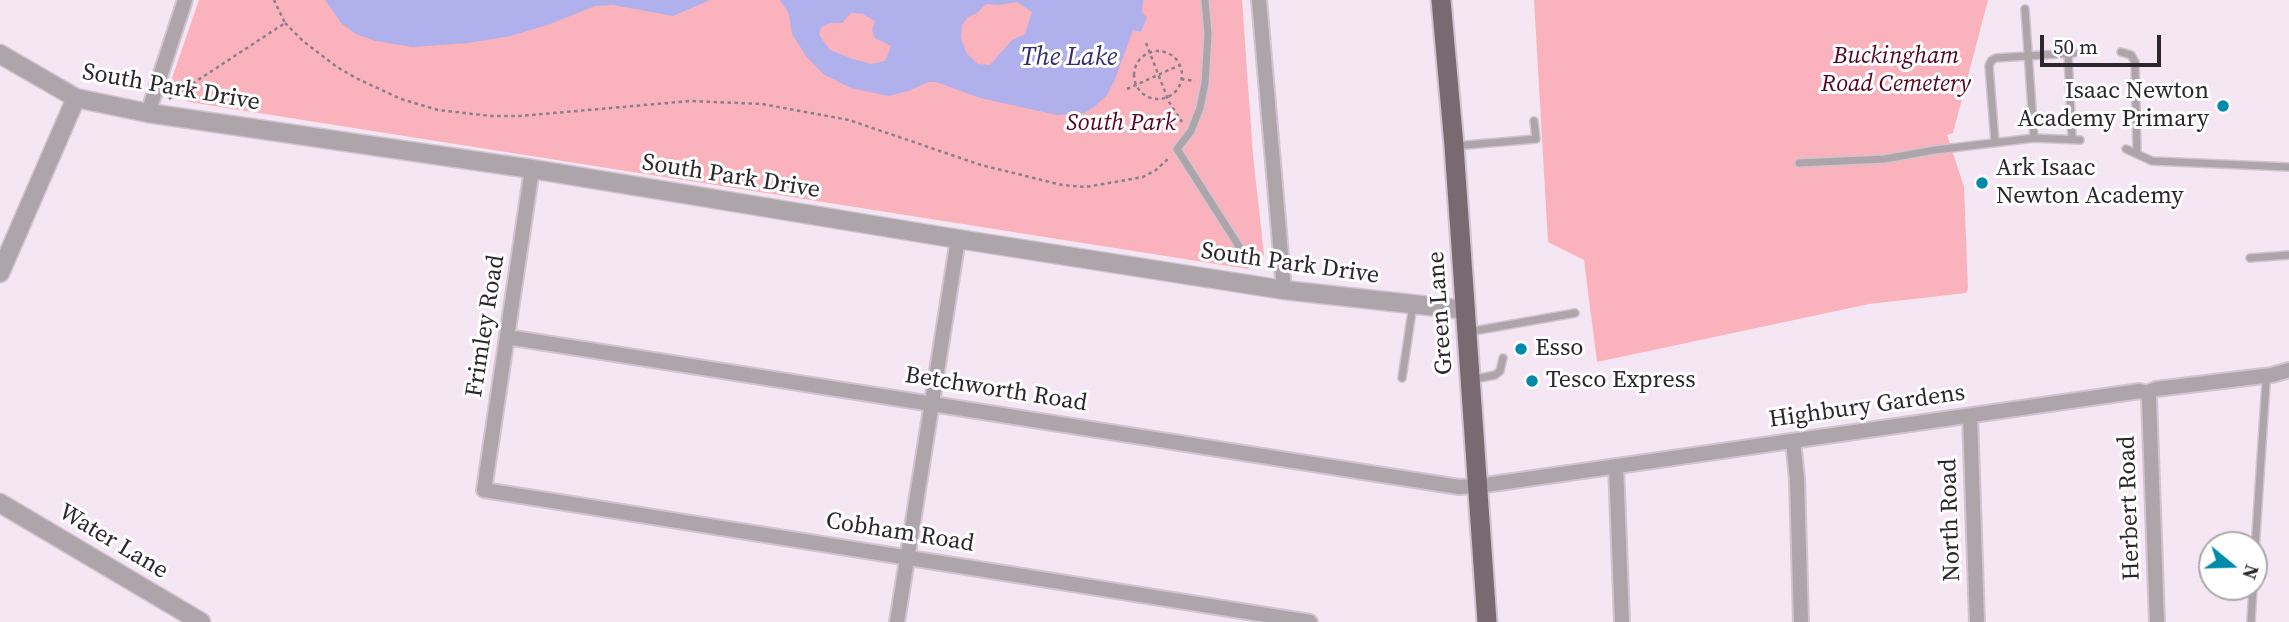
<!DOCTYPE html>
<style>
body{margin:0}
#map{position:relative;width:2289px;height:622px;overflow:hidden;background:#f5e6f4;font-family:"Source Serif 4",serif}
canvas{display:block}
.north{position:absolute;left:2198px;top:531px;width:70px;height:70px;box-sizing:border-box;background:#fff;border:2px solid #aba9ab;border-radius:50%;rotate:109deg;font-size:19px;font-weight:700;line-height:28px;text-align:center;color:#2c272c}
.north::after{content:'';display:block;margin:auto;width:24px;height:32px;background:#008aa9;clip-path:polygon(50% 0,100% 100%,50% 72%,0 100%)}
.scale{position:absolute;left:2040px;top:35px;width:121px;height:32px;box-sizing:border-box;border:4px solid #2c272c;border-top:0;padding-left:9px;font-size:21px;line-height:24px;white-space:nowrap;color:#2c272c;-webkit-text-stroke:5px #fff;paint-order:stroke}
</style>
<div id="map">
<canvas width="2289" height="622"></canvas>
<div class="north">N</div>
<div class="scale">50 m</div>
</div>
<script>
const c = document.querySelector('canvas').getContext('2d');
c.lineJoin = 'round';
function fillPath(path, color) { c.fillStyle = color; c.fill(path, 'evenodd'); }
const toPath = rows => new Path2D(rows.map(r => 'M' + r).join(''));
function stroke(path, color, width, dash) { c.strokeStyle = color; c.lineWidth = width; c.lineCap = dash ? 'butt' : 'round'; c.setLineDash(dash || []); c.stroke(path); }
function write(font, color, halo, rows, align = 'center') {
  c.font = font + ' "Source Serif 4",serif'; c.lineWidth = 6; c.setLineDash([]); c.textBaseline = 'middle'; c.strokeStyle = halo; c.fillStyle = color; for (const [text, x, y, turn = 0] of rows) {
    c.save(); c.translate(x, y); c.rotate((+turn || 0) * Math.PI / 180); c.textAlign = isNaN(turn) ? turn : align; if (halo) c.strokeText(text, 0, 0); c.fillText(text, 0, 0); c.restore();
  }
}
fillPath(toPath([
 [199,0,1242,0,1253,155,1264,255,1248,269,189,102,181,96,172,78],
 [1534,0,1988,0,1953,133,1947,135,1964,187,1968,289,1966,293,1869,304,1597,362,1584,260,1548,242]
]), '#fab3bd');
fillPath(toPath([
 [325,0,710,0,673,16,613,5,595,6,550,24,511,36,468,43,413,47,375,41,356,34,342,24],
 [780,0,1143,0,1142,13,1147,17,1141,32,1133,30,1115,79,1107,95,1094,107,1084,113,1057,115,980,98,936,82,929,82,908,91,889,96,851,88,823,74,806,56,792,34,789,14],
 [1017,2,1032,12,1025,34,1012,40,990,65,978,64,967,54,961,38,962,25,968,17,977,13,986,4,999,5],
 [851,13,863,14,875,21,872,30,875,38,891,46,885,61,871,64,853,59,830,50,819,35,821,27,831,23,842,23]
]), '#b0b0ec');
const service = toPath([
 [1205,0,1208,34,1205,83,1200,108,1191,131,1177,149,1242,251],
 [2025,9,2034,138],
 [2121,52,2131,55,2135,62,2137,153],
 [2068,53,2072,138],
 [1995,142,1989,66,1991,61,1996,58,2074,53],
 [1454,146,1536,139,1534,121],
 [2126,149,2152,161,2289,167],
 [1799,163,1884,159,1935,150,2034,138,2080,140],
 [2250,258,2289,255],
 [1468,332,1575,313],
 [1402,378,1413,305],
 [1470,380,1495,375,1500,371,1503,358],
 [2254,565,2266,383,2262,375],
 [2251,622,2253,587]
]);
const minor = toPath([
 [1259,0,1284,290],
 [148,113,185,0],
 [532,169,484,490,1310,622],
 [507,337,1459,487,1478,486,2140,391,2146,393,2156,389,2272,375,2289,370],
 [2146,393,2149,398,2157,622],
 [1970,416,1977,622],
 [1793,441,1797,479,1801,622],
 [1616,466,1622,622],
 [897,622,958,239]
]);
const tertiary = toPath([
 [0,54,76,98,148,113,532,169,958,239,1284,290,1466,310],
 [0,273,76,98],
 [0,503,201,622]
]);
const primary = toPath([
 [1441,0,1454,146,1487,622]
]);
stroke(service, '#d1c4d0', 10);
stroke(minor, '#d1c4d0', 18);
stroke(tertiary, '#d1c4d0', 21);
stroke(primary, '#d1c4d0', 23);
stroke(toPath([
 [285,23,303,41,337,67,358,79,401,99,438,110,491,116,520,116,690,101,762,104,849,120,981,165,1062,185,1086,187,1143,177,1156,170,1170,157],
 [1146,43,1169,102,1182,122],
 '1134 75a24 24 0 1 1 48 0a24 24 0 1 1-48 0Z',
 [1181,79,1195,81],
 [1127,89,1180,65],
 [169,99,285,23,274,0],
 [1250,258,1257,263]
]), '#898089', 2.5, [3.5, 3.5]);
stroke(service, '#ada5a9', 7);
stroke(minor, '#ada5a9', 14);
stroke(tertiary, '#ada5a9', 18);
stroke(primary, '#796a71', 19);
for (const [x, y, r, color] of [
 [2223,106,7,"#008aa9"],
 [1982,183,7,"#008aa9"],
 [1521,349,7,"#008aa9"],
 [1532,381,7,"#008aa9"]
]) { const dot = new Path2D(); dot.arc(x, y, r, 0, 2 * Math.PI); c.fillStyle = color; c.fill(dot); stroke(dot, '#fff', 2.5); }
write('italic 24px', '#57021f', '#fff', [
 ["Buckingham",1896,57],
 ["Road Cemetery",1896,85],
 ["South Park",1121,124]
]);
write('24px', '#2c272c', '#fff', [
 ["South Park Drive",171,88,10],
 ["South Park Drive",731,177,9],
 ["South Park Drive",1290,264,8],
 ["Green Lane",1441,313,-94],
 ["Frimley Road",486,326,-81],
 ["Betchworth Road",996,390,9],
 ["Highbury Gardens",1867,407,-8],
 ["Herbert Road",2130,508,-92],
 ["North Road",1951,520,-92],
 ["Cobham Road",900,533,9],
 ["Water Lane",113,542,31]
]);
write('24px', '#2c272c', '#fff', [
 ["Isaac Newton",2209,92,"right"],
 ["Academy Primary",2209,120,"right"],
 ["Ark Isaac",1996,169],
 ["Newton Academy",1996,197],
 ["Esso",1535,349],
 ["Tesco Express",1546,381]
], 'left');
write('italic 26px', '#352c71', '#fff', [
 ["The Lake",1069,58]
]);
</script>
